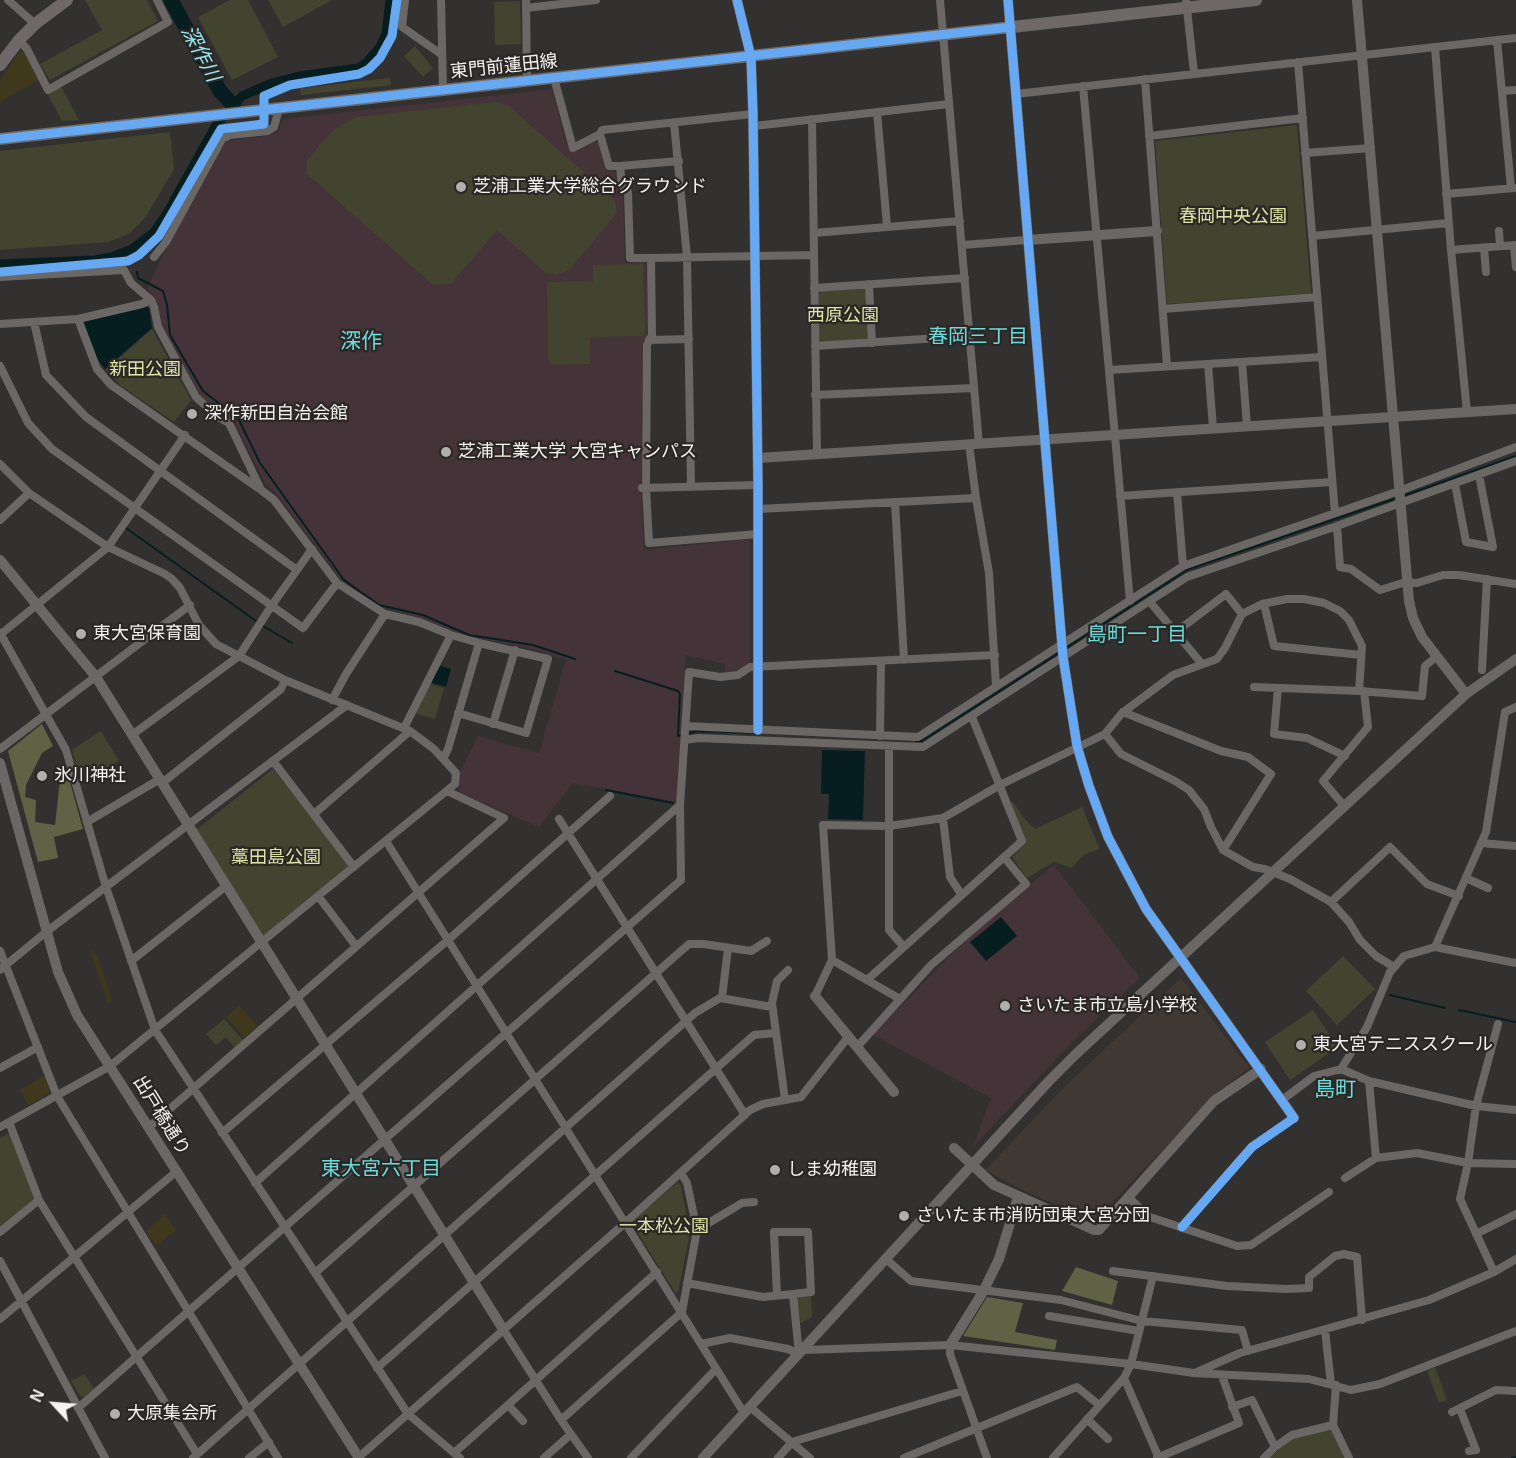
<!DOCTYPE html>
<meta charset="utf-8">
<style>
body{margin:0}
#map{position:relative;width:1516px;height:1458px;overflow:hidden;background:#333130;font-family:Arial,sans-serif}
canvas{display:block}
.north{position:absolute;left:24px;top:1374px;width:60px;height:60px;-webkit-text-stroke:4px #2a2725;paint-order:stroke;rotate:296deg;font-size:16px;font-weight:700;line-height:24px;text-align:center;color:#f5f3f2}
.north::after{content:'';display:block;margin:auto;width:21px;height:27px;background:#f5f3f2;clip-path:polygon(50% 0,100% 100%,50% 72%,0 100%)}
</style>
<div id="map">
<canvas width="1516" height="1458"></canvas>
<div class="north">N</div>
</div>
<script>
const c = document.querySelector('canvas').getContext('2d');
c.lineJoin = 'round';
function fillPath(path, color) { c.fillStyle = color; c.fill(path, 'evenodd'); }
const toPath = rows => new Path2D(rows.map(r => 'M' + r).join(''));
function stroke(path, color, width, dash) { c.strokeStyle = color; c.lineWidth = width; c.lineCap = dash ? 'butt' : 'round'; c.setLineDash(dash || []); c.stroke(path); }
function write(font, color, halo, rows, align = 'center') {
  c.font = font + ' Arial,"Noto Sans JP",sans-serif'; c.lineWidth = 4.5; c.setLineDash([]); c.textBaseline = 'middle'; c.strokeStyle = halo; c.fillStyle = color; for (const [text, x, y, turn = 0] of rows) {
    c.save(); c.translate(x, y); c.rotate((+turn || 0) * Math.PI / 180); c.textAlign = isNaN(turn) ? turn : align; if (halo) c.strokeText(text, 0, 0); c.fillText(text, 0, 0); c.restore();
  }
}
fillPath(toPath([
 [1181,978,1249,1068,1218,1092,1093,1222,1023,1190,985,1170,1066,1085]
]), '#403833');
fillPath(toPath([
 [552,89,566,143,572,152,594,141,598,142,606,171,613,171,616,173,618,189,623,192,625,263,646,262,649,336,644,342,641,491,644,550,750,539,750,662,739,670,725,672,725,664,686,655,677,802,573,783,539,827,462,794,458,790,458,776,478,736,539,753,566,659,521,646,470,637,410,615,378,606,343,582,278,496,264,481,235,423,201,396,161,326,154,297,147,289,164,253,223,145,228,141,272,135,279,130,283,119],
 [1054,865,1140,978,1070,1044,973,1147,991,1098,873,1035,964,941]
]), '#443338');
fillPath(toPath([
 [85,0,147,0,158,21,50,80,40,64,102,30],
 [230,0,248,0,278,57,232,80,198,17],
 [268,0,332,0,283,27],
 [520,1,521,44,495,45,494,2],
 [415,46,433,68,423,77,404,56],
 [390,78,391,85,301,95,300,88],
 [61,86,79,120,62,121,47,93],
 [495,102,509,106,615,200,617,213,570,269,557,275,546,273,497,230,451,284,433,285,306,173,307,160,333,130,356,117],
 [1297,125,1311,293,1167,304,1155,141],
 [170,132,174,169,145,218,129,234,108,242,0,250,0,151],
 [643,264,645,333,643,336,590,337,590,364,551,365,548,360,547,282,593,281,593,265],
 [863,288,866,290,869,337,868,340,822,343,819,340,819,294,821,291],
 [152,329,191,400,174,422,121,386,106,370],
 [429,684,444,688,435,719,414,713],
 [101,731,119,761,80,781,72,750],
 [273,769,352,867,263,938,197,829],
 [1013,802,1023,817,1035,829,1082,807,1100,849,1083,855,1072,868,1054,862,1027,878,1012,857,1026,843,1011,803],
 [1343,956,1375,989,1337,1025,1306,991],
 [1313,1010,1338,1047,1290,1080,1265,1042],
 [224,1019,243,1040,234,1047,226,1037,216,1045,206,1034],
 [10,1133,35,1199,0,1228,0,1138],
 [678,1182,681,1187,690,1233,678,1292,676,1294,631,1222],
 [811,1296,812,1317,797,1325,795,1298],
 [1435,1367,1447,1400,1439,1403,1427,1371],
 [84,1374,94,1388,84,1397,80,1396,71,1381],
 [1328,1430,1333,1432,1346,1458,1269,1458,1293,1438]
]), '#42442f');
fillPath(toPath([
 [42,724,53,746,42,753,26,785,25,797,36,800,35,822,55,825,61,771,66,768,83,829,54,837,58,858,38,862,8,751],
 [1076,1267,1118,1281,1112,1305,1062,1291],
 [987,1297,1023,1303,1015,1332,1057,1340,1055,1350,963,1336]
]), '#5f6244');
fillPath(toPath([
 [19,52,24,52,38,80,0,102,0,81],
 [92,949,94,955,97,954,112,1002,108,1003,90,950],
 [239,1006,258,1026,244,1037,226,1017],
 [44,1076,50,1090,49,1094,28,1105,20,1090],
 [165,1214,176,1230,156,1246,146,1231]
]), '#40381c');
fillPath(toPath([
 [144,306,149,308,152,328,105,369,95,356,83,326,84,321],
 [438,665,451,669,446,687,429,682],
 [822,750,865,751,863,820,828,819,829,794,821,794],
 [1001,917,1017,936,986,961,970,942]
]), '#071e21');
stroke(toPath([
 [137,272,138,278,163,291,167,305,170,335,203,391,238,418,260,463,344,580,379,605,423,615,469,635,533,645,575,659],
 [1403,496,1516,456],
 [126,528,256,621],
 [263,626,292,643],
 [1066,648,1189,569,1397,498],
 [615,671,678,691,680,694,678,736,683,735],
 [689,733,697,731,755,733],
 [916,741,922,741,1059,653],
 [606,790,673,803],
 [1390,995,1445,1008],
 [1459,1010,1516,1022],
 [1512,1458,1516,1457]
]), '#071e21', 2);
stroke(toPath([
 [0,264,95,260,111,257,132,249,154,232,167,213,216,125,242,96,272,83,299,76,358,68,366,63,380,47,386,34,390,0]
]), '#071e21', 9);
stroke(toPath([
 [171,0,220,91,233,105]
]), '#071e21', 15);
stroke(toPath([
 [8,0,35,24],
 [405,0,402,27,441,54],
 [441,0,443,90],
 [526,0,527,81],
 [940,0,979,444],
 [1186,0,1194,73],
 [526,8,596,0],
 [19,40,27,49,48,90,168,22,157,0],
 [1497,40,1511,188],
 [1435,47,1451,250,1467,412],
 [1298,62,1335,513],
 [554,78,573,148,600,134,609,166,620,166,622,186,628,192,630,258,651,258,652,335,647,345,646,487,649,543,758,534],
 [1145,79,1167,366],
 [1083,86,1130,601],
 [1502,91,1516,90],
 [1016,94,1516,38],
 [877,112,887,226],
 [812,119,817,453],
 [674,123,687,257,691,486],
 [754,126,949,104],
 [600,134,602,130,753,114],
 [1149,136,1303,118],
 [1305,153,1371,148],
 [620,166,679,161],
 [1446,194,1514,188],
 [1499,231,1500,246],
 [814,233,960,221],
 [1312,236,1448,223],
 [962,245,1027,240],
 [1514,246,1516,267],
 [1484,248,1486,272],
 [1451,250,1516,245],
 [154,257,166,242,222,139,230,135,268,131,274,127,279,109],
 [651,258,814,255],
 [0,277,124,270,131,283,151,300,154,307,158,327,196,397,218,417,229,423,261,490,274,500,337,583,385,614,419,622,451,635,479,643,548,659,526,733,458,713],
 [869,284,872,343],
 [814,288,965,278],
 [1163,309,1317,297],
 [78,319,97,369,111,385,258,488],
 [34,322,46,375,86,417,297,570],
 [0,324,78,319,142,304,151,300],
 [649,340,689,339],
 [815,346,970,336],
 [1242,362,1247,426],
 [1208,364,1213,428],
 [0,366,28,423,52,449,303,628,337,583],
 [1109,370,1322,357],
 [815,395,974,388],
 [969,444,976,498,989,573,996,686],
 [0,464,29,493,108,547,165,574,172,579,180,588,199,625,216,644,285,680,410,731,434,749,456,773,455,784,110,1066,0,1127],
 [1455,484,1466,542,1493,547,1479,475],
 [642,488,758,485],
 [1177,492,1183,566],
 [1120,496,1332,482],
 [895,502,904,660],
 [758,509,976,498],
 [0,520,29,493],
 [1337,526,1340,567,1351,569,1380,590,1406,582,1417,583,1443,575,1459,575,1516,584],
 [1150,602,1202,664],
 [1264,604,1274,646,1361,655],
 [1176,632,1226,594,1242,614],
 [0,633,66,750,106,887,155,1030,408,1414,460,1458],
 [1,634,108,547,185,435],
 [1482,670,1487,579],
 [1254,687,1359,691,1422,696,1425,666,1436,657],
 [1278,688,1274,734,1307,738,1345,756],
 [332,700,346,674,385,614],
 [1123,712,1221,751,1248,757,1271,774,1223,850],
 [493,724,515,650],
 [686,726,918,737,1183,566,1399,491,1516,447],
 [404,728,451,635],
 [1105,734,1121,754,1175,781,1189,790,1204,809,1211,827,1223,850,1253,867,1265,869,1290,879,1331,902,1349,922,1360,940,1376,956,1394,967],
 [132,735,239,656,272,605,312,549],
 [880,736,881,661],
 [685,740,698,738,923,747,1187,577,1337,526,1516,461],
 [889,746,889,930,904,947],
 [0,749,190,605],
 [443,759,448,749,479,643],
 [273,761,354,867],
 [162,783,281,689,285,680],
 [1345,807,1323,781,1368,727,1364,691],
 [314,814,410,731],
 [943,818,950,877,961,894],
 [559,819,745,1115],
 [87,822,160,779],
 [386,841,744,1413],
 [1481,843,1516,846],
 [1466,878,1488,888],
 [318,896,356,946],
 [1331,902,1390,847,1427,884,1459,896],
 [1435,947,1486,832,1505,712,1516,707],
 [0,951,57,1096,278,1458],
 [832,960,900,999],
 [131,961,226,886],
 [0,970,46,932,347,705],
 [867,980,1022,841,972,717],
 [815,996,832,960,823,825,889,826,943,818,1000,785,1105,734,1122,713,1173,675,1217,659,1225,648,1242,614,1262,604,1287,599,1304,599,1324,603,1340,611,1349,620,1362,646,1359,691],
 [722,998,728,948],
 [1498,1024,1476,1106,1468,1163,1516,1164],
 [857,1047,931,965,1026,884,1004,857],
 [0,1068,38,1047],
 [1341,1069,1369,1081,1476,1106,1516,1110],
 [1369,1081,1376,1158],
 [785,1100,772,1003,777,981,788,970],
 [1282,1100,1314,1076,1341,1069,1367,1027,1390,972,1404,956,1435,947,1516,963],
 [9,1122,39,1200,197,1454],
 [149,1127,504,818,447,791],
 [222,1133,448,940,610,796],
 [1345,1178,1376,1158,1417,1153,1468,1163,1460,1199,1494,1272],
 [255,1183,680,805],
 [1129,1198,1150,1217,1237,1246,1251,1245,1329,1192],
 [1182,1227,1252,1147,1294,1118],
 [697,1230,742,1203,754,1202],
 [0,1232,39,1200],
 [1476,1234,1516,1214],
 [886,1259,911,1281,1061,1300,1142,1321,1242,1330,1248,1351],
 [0,1261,105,1458],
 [1113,1271,1227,1286,1286,1289,1309,1288,1309,1277,1335,1256,1344,1254,1357,1257,1362,1320],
 [315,1273,689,944,703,944,751,951,767,941],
 [1153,1276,1131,1364,1124,1378,1158,1456],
 [687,1283,763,1297,793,1294,799,1354],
 [777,1295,774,1232,808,1232,811,1292,793,1294],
 [1049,1316,1139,1331],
 [0,1319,177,1171],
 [503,1329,561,1420,588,1458],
 [1325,1330,1331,1384],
 [701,1344,730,1338,788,1349,799,1354],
 [950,1345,950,1354,987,1458],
 [803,1350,950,1345,1131,1364,1194,1373,1309,1379,1351,1390,1380,1384,1516,1331],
 [377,1368,754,1035,775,1033],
 [1197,1372,1240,1353,1429,1300,1494,1272,1516,1259],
 [1336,1385,1333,1425,1349,1458],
 [508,1405,523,1421],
 [750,1407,810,1458],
 [1232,1407,1252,1400,1275,1447],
 [78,1408,681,880,680,805,689,672,720,677,738,675,750,667,995,655],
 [1460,1409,1476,1450,1469,1451],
 [1452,1412,1496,1390,1516,1391],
 [1087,1419,1108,1439],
 [561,1420,682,1312,697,1230,687,1183,681,1173],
 [454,1453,657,1272],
 [359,1457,626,1222,750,1110,763,1104,801,1097,849,1036],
 [193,1458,695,1013,720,998,772,1007],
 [249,1458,269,1442],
 [544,1458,571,1434],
 [631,1458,716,1369],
 [778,1458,792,1442,962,1391],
 [904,1458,1077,1387,1099,1405],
 [1053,1458,1124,1378],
 [1157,1458,1239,1423,1222,1376],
 [1264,1458,1275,1447,1292,1435,1333,1425]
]), '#6b6764', 8);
stroke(toPath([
 [737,0,751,57,753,114,758,485,758,730],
 [1008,0,1063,657,1077,746,1089,786,1108,837,1146,909,1294,1118],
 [1357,0,1409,601,1413,618,1422,637,1466,694],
 [1027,240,1157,231],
 [758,458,1516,409],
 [0,560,96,677,503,1329],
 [0,763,58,972,77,1015,359,1458],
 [815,996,894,1092],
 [954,1148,994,1185,1094,1230,1099,1230,1214,1101,1261,1069],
 [950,1345,983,1292,999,1259,1018,1197],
 [703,1458,1049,1081,1076,1054,1466,694,1516,659]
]), '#6b6764', 10);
stroke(toPath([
 [0,65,19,40,35,24,67,0],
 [0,139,1256,0]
]), '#6e6966', 12);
stroke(toPath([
 [737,0,751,57,753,114,758,485,758,730],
 [1008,0,1063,657,1077,746,1089,786,1108,837,1146,909,1294,1118,1252,1147,1182,1227],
 [0,139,1011,27],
 [0,272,128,261,139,255,159,236,221,129,264,124,264,96,290,85,359,74,369,69,380,58,392,36,397,0]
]), '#66a8f1', 9);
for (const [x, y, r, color] of [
 [461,187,6,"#b1afae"],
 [192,414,6,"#b1afae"],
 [446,452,6,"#b1afae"],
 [81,634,6,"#b1afae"],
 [42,776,6,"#b1afae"],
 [1005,1006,6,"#b1afae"],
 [1301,1045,6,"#b1afae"],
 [775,1170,6,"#b1afae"],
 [904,1216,6,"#b1afae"],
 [115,1414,6,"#b1afae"]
]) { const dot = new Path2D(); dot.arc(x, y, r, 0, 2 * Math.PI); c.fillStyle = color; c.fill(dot); stroke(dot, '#2a2725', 2); }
write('18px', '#f5f3f2', '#2a2725', [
 ["東門前蓮田線",504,67,-6],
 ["出戸橋通り",161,1116,58]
]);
write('18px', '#f5f3f2', '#2a2725', [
 ["芝浦工業大学総合グラウンド",473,187],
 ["深作新田自治会館",204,414],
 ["芝浦工業大学 大宮キャンパス",458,452],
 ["東大宮保育園",93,634],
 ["氷川神社",54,776],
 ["さいたま市立島小学校",1017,1006],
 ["東大宮テニススクール",1313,1045],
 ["しま幼稚園",787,1170],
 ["さいたま市消防団東大宮分団",916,1216],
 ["大原集会所",127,1414]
], 'left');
write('18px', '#dde4a5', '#2a2725', [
 ["春岡中央公園",1233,217],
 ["西原公園",843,316],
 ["新田公園",145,370],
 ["藁田島公園",276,858],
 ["一本松公園",664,1227]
]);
write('italic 20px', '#95e8f2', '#2a2725', [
 ["深作川",200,54,62]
]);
write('20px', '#6ddadb', '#2a2725', [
 ["春岡三丁目",978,337],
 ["島町一丁目",1137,635],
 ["東大宮六丁目",381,1169]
]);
write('21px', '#6ddadb', '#2a2725', [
 ["深作",361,342],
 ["島町",1335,1090]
]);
</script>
